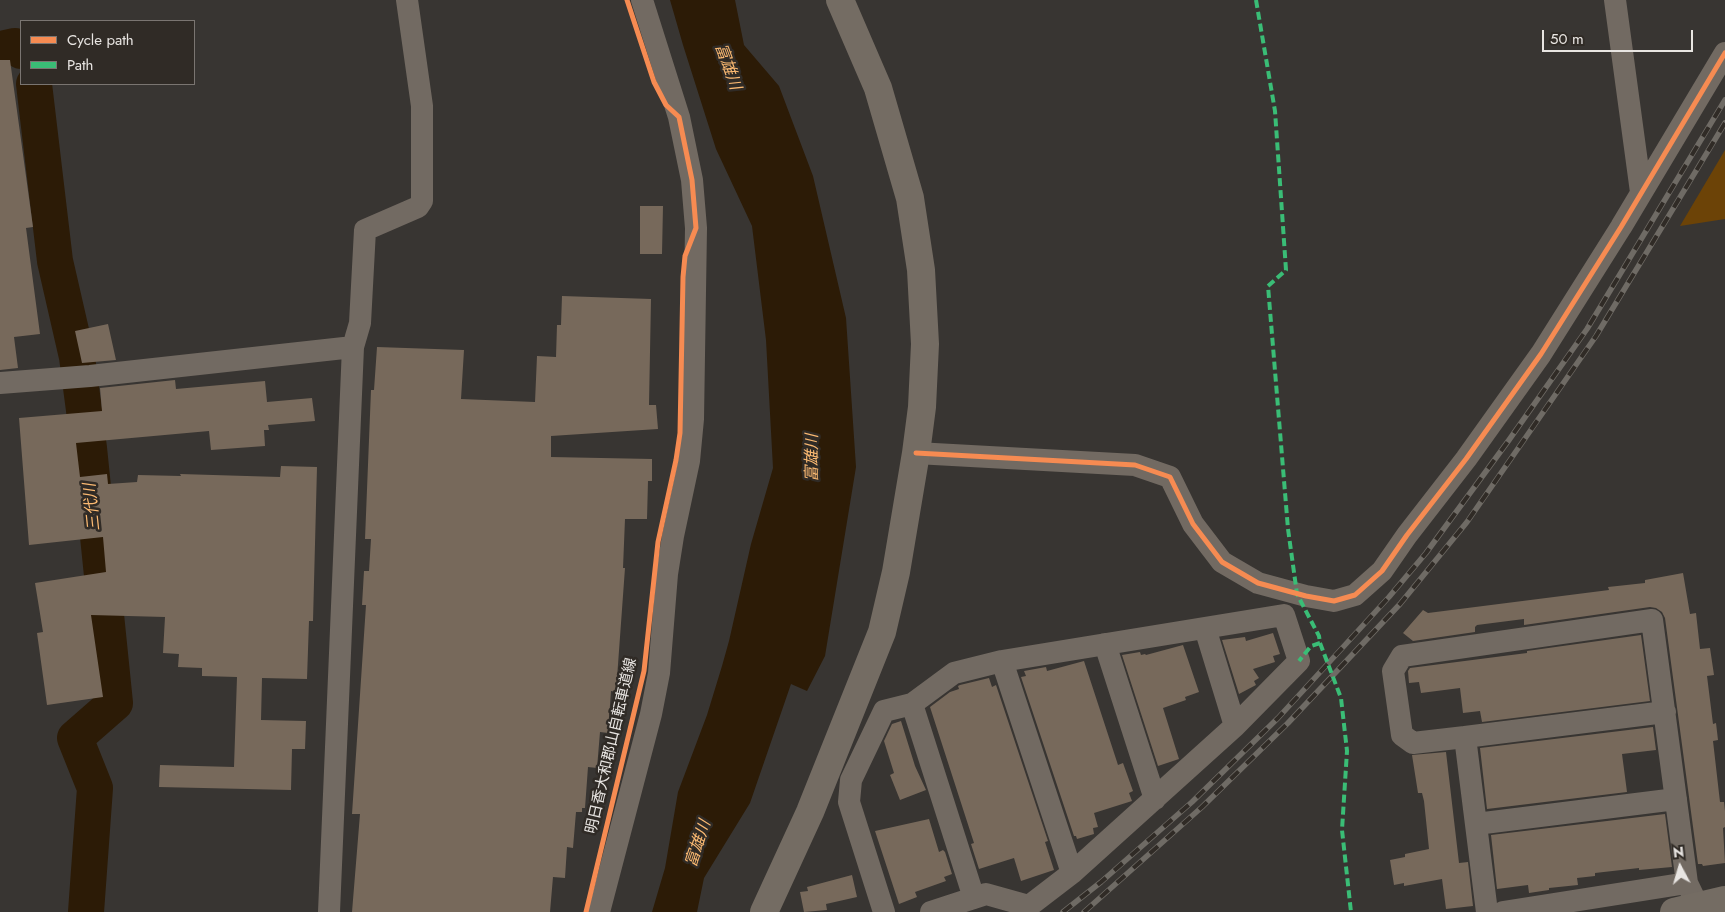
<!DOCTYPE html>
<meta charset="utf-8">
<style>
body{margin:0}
#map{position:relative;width:1725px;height:912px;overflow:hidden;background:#383532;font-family:Jost,sans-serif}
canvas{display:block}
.legend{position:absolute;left:20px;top:20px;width:175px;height:65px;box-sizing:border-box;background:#302b26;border:1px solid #7a7571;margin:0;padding:6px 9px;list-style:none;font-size:15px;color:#e8e5e2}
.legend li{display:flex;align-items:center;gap:10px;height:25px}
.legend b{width:25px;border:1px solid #7a7571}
.north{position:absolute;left:1655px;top:842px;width:50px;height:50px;-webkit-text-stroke:4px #302b26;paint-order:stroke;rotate:354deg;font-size:14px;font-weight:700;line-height:20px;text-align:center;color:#e8e5e2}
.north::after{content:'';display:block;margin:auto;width:18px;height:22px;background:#e8e5e2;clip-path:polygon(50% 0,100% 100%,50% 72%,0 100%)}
.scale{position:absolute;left:1542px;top:30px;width:151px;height:22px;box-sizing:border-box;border:2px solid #e8e5e2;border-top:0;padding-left:6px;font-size:15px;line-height:18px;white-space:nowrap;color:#e8e5e2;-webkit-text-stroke:4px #302b26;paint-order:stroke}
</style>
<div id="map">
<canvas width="1725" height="912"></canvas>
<ul class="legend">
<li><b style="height:6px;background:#f68b52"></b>Cycle path</li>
<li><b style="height:6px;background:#3abd76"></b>Path</li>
</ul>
<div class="north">N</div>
<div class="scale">50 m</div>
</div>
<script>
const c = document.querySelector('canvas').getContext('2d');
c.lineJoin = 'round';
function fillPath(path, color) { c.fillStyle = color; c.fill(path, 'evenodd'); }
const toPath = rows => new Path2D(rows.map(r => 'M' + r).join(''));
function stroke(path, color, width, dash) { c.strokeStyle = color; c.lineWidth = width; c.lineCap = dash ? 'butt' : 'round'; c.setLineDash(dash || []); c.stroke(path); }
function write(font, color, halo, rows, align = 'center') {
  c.font = font + ' Jost,"Noto Sans JP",sans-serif'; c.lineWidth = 5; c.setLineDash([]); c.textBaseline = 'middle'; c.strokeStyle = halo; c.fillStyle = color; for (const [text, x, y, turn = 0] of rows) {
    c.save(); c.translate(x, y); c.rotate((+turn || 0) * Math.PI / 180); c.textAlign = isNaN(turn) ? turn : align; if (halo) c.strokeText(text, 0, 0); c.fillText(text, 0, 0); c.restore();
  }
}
fillPath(toPath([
 [1725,150,1725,219,1680,226]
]), '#6c4307');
fillPath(toPath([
 [670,0,735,0,744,45,779,86,813,176,846,318,856,467,825,656,807,691,791,684,750,803,704,878,697,912,652,912,665,868,678,792,707,715,722,666,729,641,751,544,773,468,766,340,752,226,716,149,683,45]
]), '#2c1b06');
stroke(toPath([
 [0,49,15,46,21,51],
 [34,84,55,261,77,357,89,448,115,703,75,738,95,788,86,912]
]), '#2c1b06', 36);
fillPath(toPath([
 [0,60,10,60,33,227,26,228,40,334,14,337,18,368,0,370],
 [640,206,663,206,662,254,640,254],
 [562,296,651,299,649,405,656,405,658,429,551,436,551,457,652,459,652,481,648,481,647,519,625,519,623,568,625,568,616,692,611,691,608,733,600,732,597,768,588,767,585,808,582,808,582,812,576,812,573,848,567,847,565,878,553,877,550,912,352,912,360,814,352,814,366,605,362,605,364,571,369,571,371,539,365,539,371,390,374,390,377,347,464,350,461,399,535,402,537,356,556,357,557,325,561,325],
 [108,324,116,360,82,363,75,331],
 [175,380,176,389,265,381,267,402,312,398,315,421,268,425,269,430,264,430,265,446,211,450,209,431,76,443,80,477,107,474,108,484,137,482,138,475,181,476,180,474,280,477,281,466,317,467,313,621,309,621,307,679,262,678,261,720,306,721,305,749,292,749,291,790,159,787,160,765,234,767,237,677,202,676,202,668,178,667,179,654,163,653,165,617,91,615,103,697,47,705,37,633,43,632,35,583,106,572,103,537,29,545,19,418,102,411,100,388],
 [1683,573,1690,614,1696,613,1700,649,1710,648,1714,675,1707,676,1713,724,1716,723,1718,740,1713,741,1720,802,1724,802,1725,811,1725,827,1723,828,1725,863,1703,866,1702,864,1698,864,1665,618,1662,612,1656,608,1650,607,1524,625,1524,619,1477,625,1475,627,1475,632,1413,641,1403,633,1423,610,1428,613,1609,590,1608,587,1645,583,1645,580],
 [1273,633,1280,654,1273,656,1275,662,1253,669,1259,678,1254,681,1256,685,1239,694,1222,640,1245,637,1246,641],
 [1641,635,1650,701,1482,722,1480,711,1463,713,1460,688,1421,693,1419,682,1409,683,1408,671,1410,668,1527,653,1527,651],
 [1183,645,1199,692,1185,697,1186,700,1163,708,1179,759,1158,766,1122,655,1140,652,1141,655,1145,654,1146,655],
 [1084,661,1118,765,1123,763,1133,791,1129,793,1132,801,1094,813,1098,827,1093,828,1094,834,1077,839,1076,836,1074,836,1021,677,1026,676,1024,671,1046,667,1047,671],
 [989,678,992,687,996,685,1048,841,1045,842,1054,870,1021,881,1014,858,979,869,971,844,974,843,930,707,950,692,959,689,958,686,960,685],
 [901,721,915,766,926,790,900,800,890,775,894,773,884,741,892,724],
 [1653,727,1656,750,1622,754,1627,792,1487,809,1480,748],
 [1446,752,1459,863,1468,862,1473,906,1446,909,1442,879,1404,886,1404,883,1394,885,1390,860,1405,857,1405,854,1429,849,1424,801,1422,793,1418,793,1412,755],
 [1665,814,1672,867,1639,870,1639,868,1595,873,1595,876,1577,878,1578,885,1549,888,1549,890,1529,893,1528,885,1497,889,1491,835],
 [929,819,939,852,943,850,945,852,952,874,944,877,946,881,915,892,917,897,899,904,875,831],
 [852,875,857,897,826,904,827,910,804,912,800,892,808,891,807,887]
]), '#77695b');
stroke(toPath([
 [1615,0,1641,192],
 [0,383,90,376,353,347,360,323,365,230,418,207,422,201,422,106,407,0],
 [916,453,1135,465,1170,477,1193,524,1222,562,1258,583,1306,596,1334,601,1355,595,1382,571,1407,535,1466,459,1541,354,1621,227,1725,53],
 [1205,628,1235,726],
 [1105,644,1155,799],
 [1002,661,1072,873],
 [912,704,974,898],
 [1465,737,1665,712],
 [1476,824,1676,799],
 [329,912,353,347],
 [599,912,651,714,659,673,667,574,673,536,689,461,693,419,696,228,692,180,679,117,642,0],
 [884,912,849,802,851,780,884,711,912,704,954,673,1002,661,1284,615,1299,661,1235,726,1072,873,1029,906,986,894,931,912],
 [1487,912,1465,737,1413,743,1402,735,1393,671,1402,656,1652,620,1687,883,1698,906],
 [1503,912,1687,883]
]), '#726a62', 22);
stroke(toPath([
 [764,912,810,812,882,632,896,572,916,453,922,407,925,344,921,270,910,198,878,88,840,0],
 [1674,912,1725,900]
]), '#746c63', 28);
const rail = toPath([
 [1063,912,1101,882,1192,802,1278,718,1389,597,1426,553,1509,440,1587,329,1725,100],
 [1084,912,1202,807,1288,723,1400,604,1467,522,1596,336,1725,123]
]);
stroke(rail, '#6f6b65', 5.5);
stroke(rail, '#302b26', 4, [11]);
stroke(toPath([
 [1256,0,1275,111,1286,270,1268,286,1288,529,1297,594,1319,636,1320,643,1311,646,1299,661],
 [1320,643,1341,698,1347,751,1342,830,1351,912]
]), '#3abd76', 4, [8, 4]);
stroke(toPath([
 [916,453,1135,465,1170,477,1193,524,1222,562,1258,583,1306,596,1334,601,1355,595,1382,571,1407,535,1466,459,1541,354,1621,227,1725,53],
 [586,912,644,671,658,542,676,460,680,433,683,277,685,256,696,228,692,180,679,117,666,105,654,82,627,0]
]), '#f68b52', 5);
write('15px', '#e8e5e2', '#302b26', [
 ["明日香大和郡山自転車道線",612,746,-77]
]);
write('italic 16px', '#fcba72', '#302b26', [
 ["富雄川",727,67,70],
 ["富雄川",813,458,-90],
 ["三代川",93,507,-96],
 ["富雄川",699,844,-72]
]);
</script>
